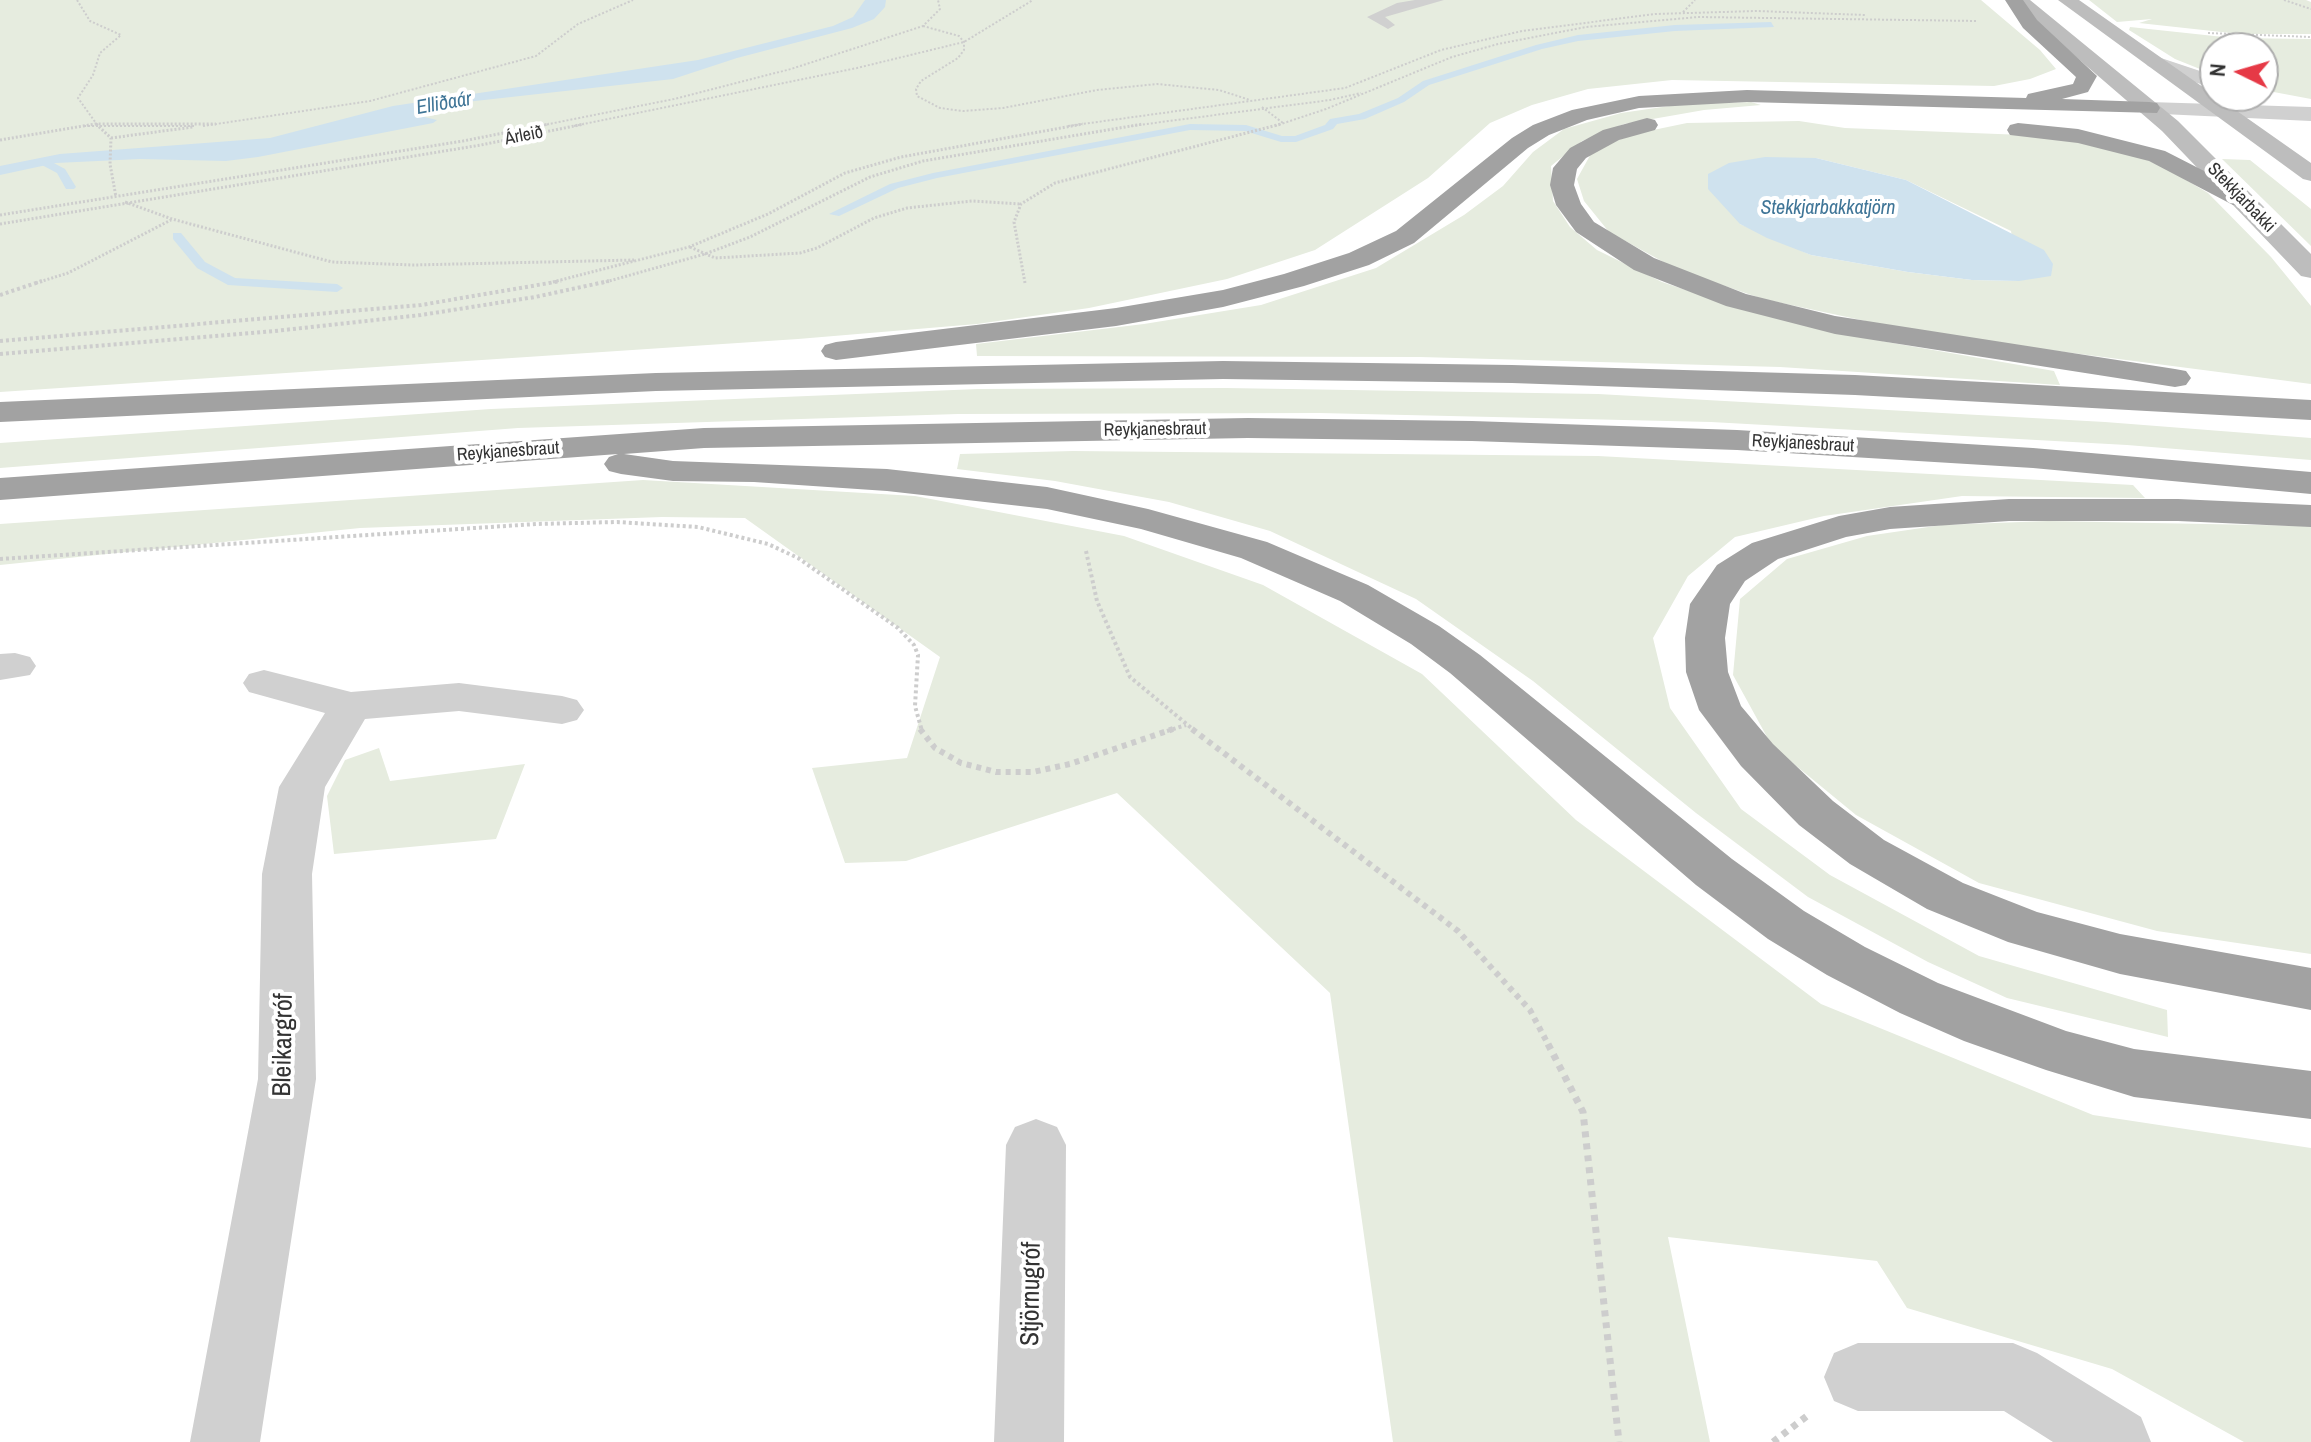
<!DOCTYPE html>
<meta charset="utf-8">
<style>
body{margin:0}
#map{position:relative;width:2311px;height:1442px;overflow:hidden;background:#fff;font-family:"Archivo Narrow",sans-serif}
canvas{display:block}
.north{position:absolute;left:2199px;top:32px;width:80px;height:80px;box-sizing:border-box;background:#fff;border:2px solid #adadad;border-radius:50%;rotate:275deg;font-size:22px;font-weight:700;line-height:32px;text-align:center;color:#333}
.north::after{content:'';display:block;margin:auto;width:28px;height:36px;background:#e63946;clip-path:polygon(50% 0,100% 100%,50% 72%,0 100%)}
</style>
<div id="map">
<canvas width="2311" height="1442"></canvas>
<div class="north">N</div>
</div>
<script>
const c = document.querySelector('canvas').getContext('2d');
c.lineJoin = 'round';
function fillPath(path, color) { c.fillStyle = color; c.fill(path, 'evenodd'); }
const toPath = rows => new Path2D(rows.map(r => 'M' + r).join(''));
function stroke(path, color, width, dash) { c.strokeStyle = color; c.lineWidth = width; c.lineCap = dash ? 'butt' : 'round'; c.setLineDash(dash || []); c.stroke(path); }
function write(font, color, halo, rows, align = 'center') {
  c.font = font + ' "Archivo Narrow",sans-serif'; c.lineWidth = 8; c.setLineDash([]); c.textBaseline = 'middle'; c.strokeStyle = halo; c.fillStyle = color; for (const [text, x, y, turn = 0] of rows) {
    c.save(); c.translate(x, y); c.rotate((+turn || 0) * Math.PI / 180); c.textAlign = isNaN(turn) ? turn : align; if (halo) c.strokeText(text, 0, 0); c.fillText(text, 0, 0); c.restore();
  }
}
fillPath(toPath([
 [0,0,1981,0,2040,50,2056,69,2030,79,1994,86,1672,80,1588,89,1532,105,1490,123,1428,178,1315,250,1227,279,1089,308,977,324,798,339,0,392],
 [2089,0,2306,0,2311,2,2311,34,2240,34,2139,23,2152,19,2117,22],
 [2130,27,2233,38,2311,39,2311,99,2263,90,2263,48,2215,48,2215,75,2175,59,2129,30],
 [1751,102,1761,105,1704,110,1624,124,1582,141,1551,166,1553,201,1570,227,1597,250,1662,282,1752,312,1887,342,2054,371,2060,385,1780,367,1420,357,977,356,976,344,1144,324,1261,305,1376,268,1464,215,1503,186,1533,152,1564,129,1621,113,1683,104],
 [1799,121,1845,128,2049,136,2137,155,2176,174,2208,193,2271,257,2311,306,2311,384,1926,334,1763,299,1678,270,1609,232,1584,201,1577,179,1593,150,1634,134,1687,123],
 [1816,158,1906,180,2011,231,2019,281,1972,280,1908,272,1811,255,1740,224],
 [2222,159,2250,160,2311,209,2311,246],
 [1226,388,1598,394,2105,422,2311,438,2311,460,2127,445,1711,422,1319,413,958,414,518,428,0,468,0,443,491,409,978,389],
 [1073,451,1598,456,2133,485,2145,498,1962,496,1824,516,1735,537,1688,576,1653,638,1670,708,1741,809,1830,875,1979,956,2167,1010,2168,1037,2007,998,1928,962,1808,897,1696,813,1533,681,1416,599,1270,531,1169,502,1055,481,957,469,960,454],
 [643,480,915,496,1124,536,1263,585,1422,674,1576,820,1821,1004,2093,1115,2311,1148,2311,1442,2244,1442,2112,1369,1907,1308,1877,1261,1668,1237,1710,1442,1393,1442,1330,993,1117,793,906,861,845,863,812,768,907,758,940,657,745,518,662,517,360,528,0,565,0,524],
 [2048,521,2311,526,2311,954,2157,931,1979,883,1856,815,1772,746,1733,675,1740,599,1787,559,1867,536,1942,525],
 [379,748,390,781,525,764,496,839,334,854,327,796,345,760]
]), '#e6ecdf');
fillPath(toPath([
 [865,0,886,0,885,7,874,19,852,28,737,58,673,79,439,105,416,112,416,115,437,120,433,123,258,157,226,161,140,159,56,163,0,175,0,166,60,154,270,138,393,106,698,60,833,26,853,17],
 [1765,157,1816,158,1906,180,2044,250,2053,264,2051,276,2019,281,1972,280,1908,272,1811,255,1767,238,1740,224,1708,189,1708,174,1729,163]
]), '#cfe2ee');
fillPath(toPath([
 [1771,22,1774,27,1675,31,1578,41,1542,49,1429,85,1404,102,1365,119,1337,124,1333,129,1296,142,1281,142,1245,131,1190,130,937,178,898,188,839,216,829,214,890,184,933,173,1190,124,1246,125,1282,136,1295,136,1325,125,1330,119,1359,114,1398,98,1423,81,1536,45,1578,35,1675,25,1771,22],
 [40,160,48,160,65,169,76,187,74,189,66,189,57,173,40,164,40,160],
 [173,233,181,233,205,262,235,278,337,284,343,288,337,292,228,285,197,268,173,239,173,233]
]), '#cfe2ee');
stroke(toPath([
 [77,0,90,21,121,35,100,53,93,75,78,98,98,126],
 [2284,0,2311,9],
 [1683,12,1695,0],
 [923,26,959,36,964,42,964,50,958,58,921,81,916,89,917,96,940,108,963,111,1003,108,1097,90,1157,84,1219,90,1250,100],
 [2208,33,2311,37],
 [1262,107,1283,123],
 [84,126,196,126],
 [203,126,370,101,536,56,578,24,633,0],
 [539,126,674,99,791,69,923,26,940,9,938,0],
 [574,126,857,68,964,42,1033,0],
 [1068,126,1345,88,1441,50,1522,31,1655,14,1757,11,1865,15],
 [1131,126,1330,100,1361,93],
 [1275,126,1326,109,1452,57,1498,44,1586,27,1698,17,1978,21]
]), '#cdcdcd', 2, [2, 2]);
stroke(toPath([
 [96,124,111,138,110,164,116,197],
 [111,138,193,127],
 [0,140,95,124,216,124],
 [125,202,172,219,332,262,413,265,634,260],
 [0,215,463,141,549,124],
 [0,224,481,145,584,124],
 [690,247,715,258,800,253,817,248,874,218,907,208,972,201,1021,204],
 [36,283,68,273,171,220],
 [549,283,689,247,768,214,845,173,901,157,1083,124],
 [602,283,705,254,750,237,870,177,923,161,1143,124],
 [1025,283,1014,222,1021,204,1055,183,1281,124]
]), '#cdcdcd', 3, [2, 2]);
stroke(toPath([
 [0,295,42,281],
 [0,341,421,305,561,281],
 [0,354,275,331,421,315,535,297,609,281],
 [1086,551,1097,601,1130,677,1195,731],
 [0,559,536,524,617,522,698,527,768,544,798,558,898,628,914,645,918,655,915,706,922,731],
 [1167,731,1186,725]
]), '#cdcdcd', 4, [3, 3]);
stroke(toPath([
 [920,729,935,748,961,763,996,772,1033,772,1070,764,1173,729],
 [1192,729,1458,931,1530,1010,1549,1046]
]), '#cdcdcd', 6, [5, 5]);
stroke(toPath([
 [1548,1044,1583,1112,1619,1442],
 [1773,1442,1807,1416]
]), '#cdcdcd', 7, [6, 6]);
fillPath(toPath([
 [1415,0,1444,0,1385,17,1395,25,1388,29,1367,17,1397,3,1415,0]
]), '#d0d0d0');
fillPath(toPath([
 [15,653,30,657,36,666,30,675,0,680,0,654,15,653],
 [264,670,351,692,459,683,562,696,577,700,584,710,577,720,562,724,459,711,365,719,325,787,312,874,316,1079,260,1442,190,1442,258,1079,262,874,279,787,325,713,249,692,243,683,249,674,264,670],
 [1036,1119,1057,1127,1066,1145,1064,1442,994,1442,1006,1145,1015,1127,1036,1119],
 [1858,1343,2013,1343,2037,1353,2141,1417,2151,1442,2053,1442,2004,1411,1858,1411,1834,1401,1824,1377,1834,1353,1858,1343]
]), '#d0d0d0');
fillPath(toPath([
 [2155,56,2215,76,2215,89,2148,66,2145,62,2148,58,2155,56],
 [2149,102,2311,107,2311,121,2141,113,2138,108,2141,103,2149,102]
]), '#d0d0d0');
fillPath(toPath([
 [2010,0,2030,0,2178,121,2311,254,2311,278,2301,276,2162,131,2010,0],
 [2058,0,2079,0,2311,163,2311,181,2303,179,2058,0]
]), '#bdbdbd');
fillPath(toPath([
 [2005,0,2023,0,2037,20,2097,76,2088,92,2062,99,2149,102,2157,103,2160,108,2157,113,1747,102,1639,108,1587,120,1549,135,1528,148,1414,243,1369,265,1304,286,1223,307,1116,326,836,360,825,357,821,351,825,345,836,342,1116,308,1223,290,1284,274,1349,253,1396,231,1512,138,1533,125,1572,110,1639,96,1747,90,2026,98,2028,94,2073,84,2076,77,2023,28,2005,0],
 [1647,118,1655,120,1658,125,1655,130,1619,140,1586,158,1577,169,1574,185,1581,204,1594,222,1654,258,1746,294,1835,316,2175,369,2186,371,2191,378,2186,385,2175,387,1835,334,1726,306,1634,270,1576,232,1556,205,1550,185,1553,168,1570,148,1603,130,1647,118],
 [2018,123,2078,129,2165,151,2251,195,2254,200,2251,205,2233,205,2149,161,2078,143,2010,135,2007,130,2010,125,2018,123],
 [1223,361,1512,365,1855,375,2311,400,2311,420,1855,395,1512,383,1223,379,656,391,0,422,0,402,656,373,1223,361],
 [1248,418,1472,421,1737,430,2033,448,2311,472,2311,494,2033,468,1737,450,1472,441,1248,438,704,448,624,454,673,461,887,469,1047,487,1148,509,1267,542,1368,585,1439,626,1480,655,1732,859,1804,911,1865,947,1938,983,2066,1031,2134,1049,2311,1071,2311,1119,2134,1097,2046,1070,1964,1041,1900,1013,1827,975,1768,939,1696,885,1450,673,1411,644,1340,601,1241,558,1141,529,1047,509,887,491,754,482,673,481,621,474,609,471,604,464,609,457,618,454,0,500,0,478,704,428,1248,418],
 [2009,499,2178,499,2311,505,2311,527,2178,521,2009,521,1890,529,1846,537,1778,559,1745,581,1730,604,1725,638,1728,672,1741,706,1773,744,1833,801,1884,840,1963,883,2037,912,2120,934,2311,968,2311,1010,2120,974,2008,942,1927,909,1850,864,1799,825,1741,766,1699,710,1686,672,1685,638,1690,604,1717,565,1752,543,1839,516,1890,507,2009,499]
]), '#a2a2a2');
write('18px', '#333', '#fff', [
 ["Árleið",524,136,-11],
 ["Stekkjarbakki",2241,198,46],
 ["Reykjanesbraut",1155,430,-1],
 ["Reykjanesbraut",1803,444,3],
 ["Reykjanesbraut",508,452,-4]
]);
write('italic 20px', '#3f7597', '#fff', [
 ["Elliðaár",444,104,-10],
 ["Stekkjarbakkatjörn",1828,209]
]);
write('26px', '#333', '#fff', [
 ["Bleikargróf",284,1045,-89],
 ["Stjörnugróf",1032,1294,-89]
]);
</script>
